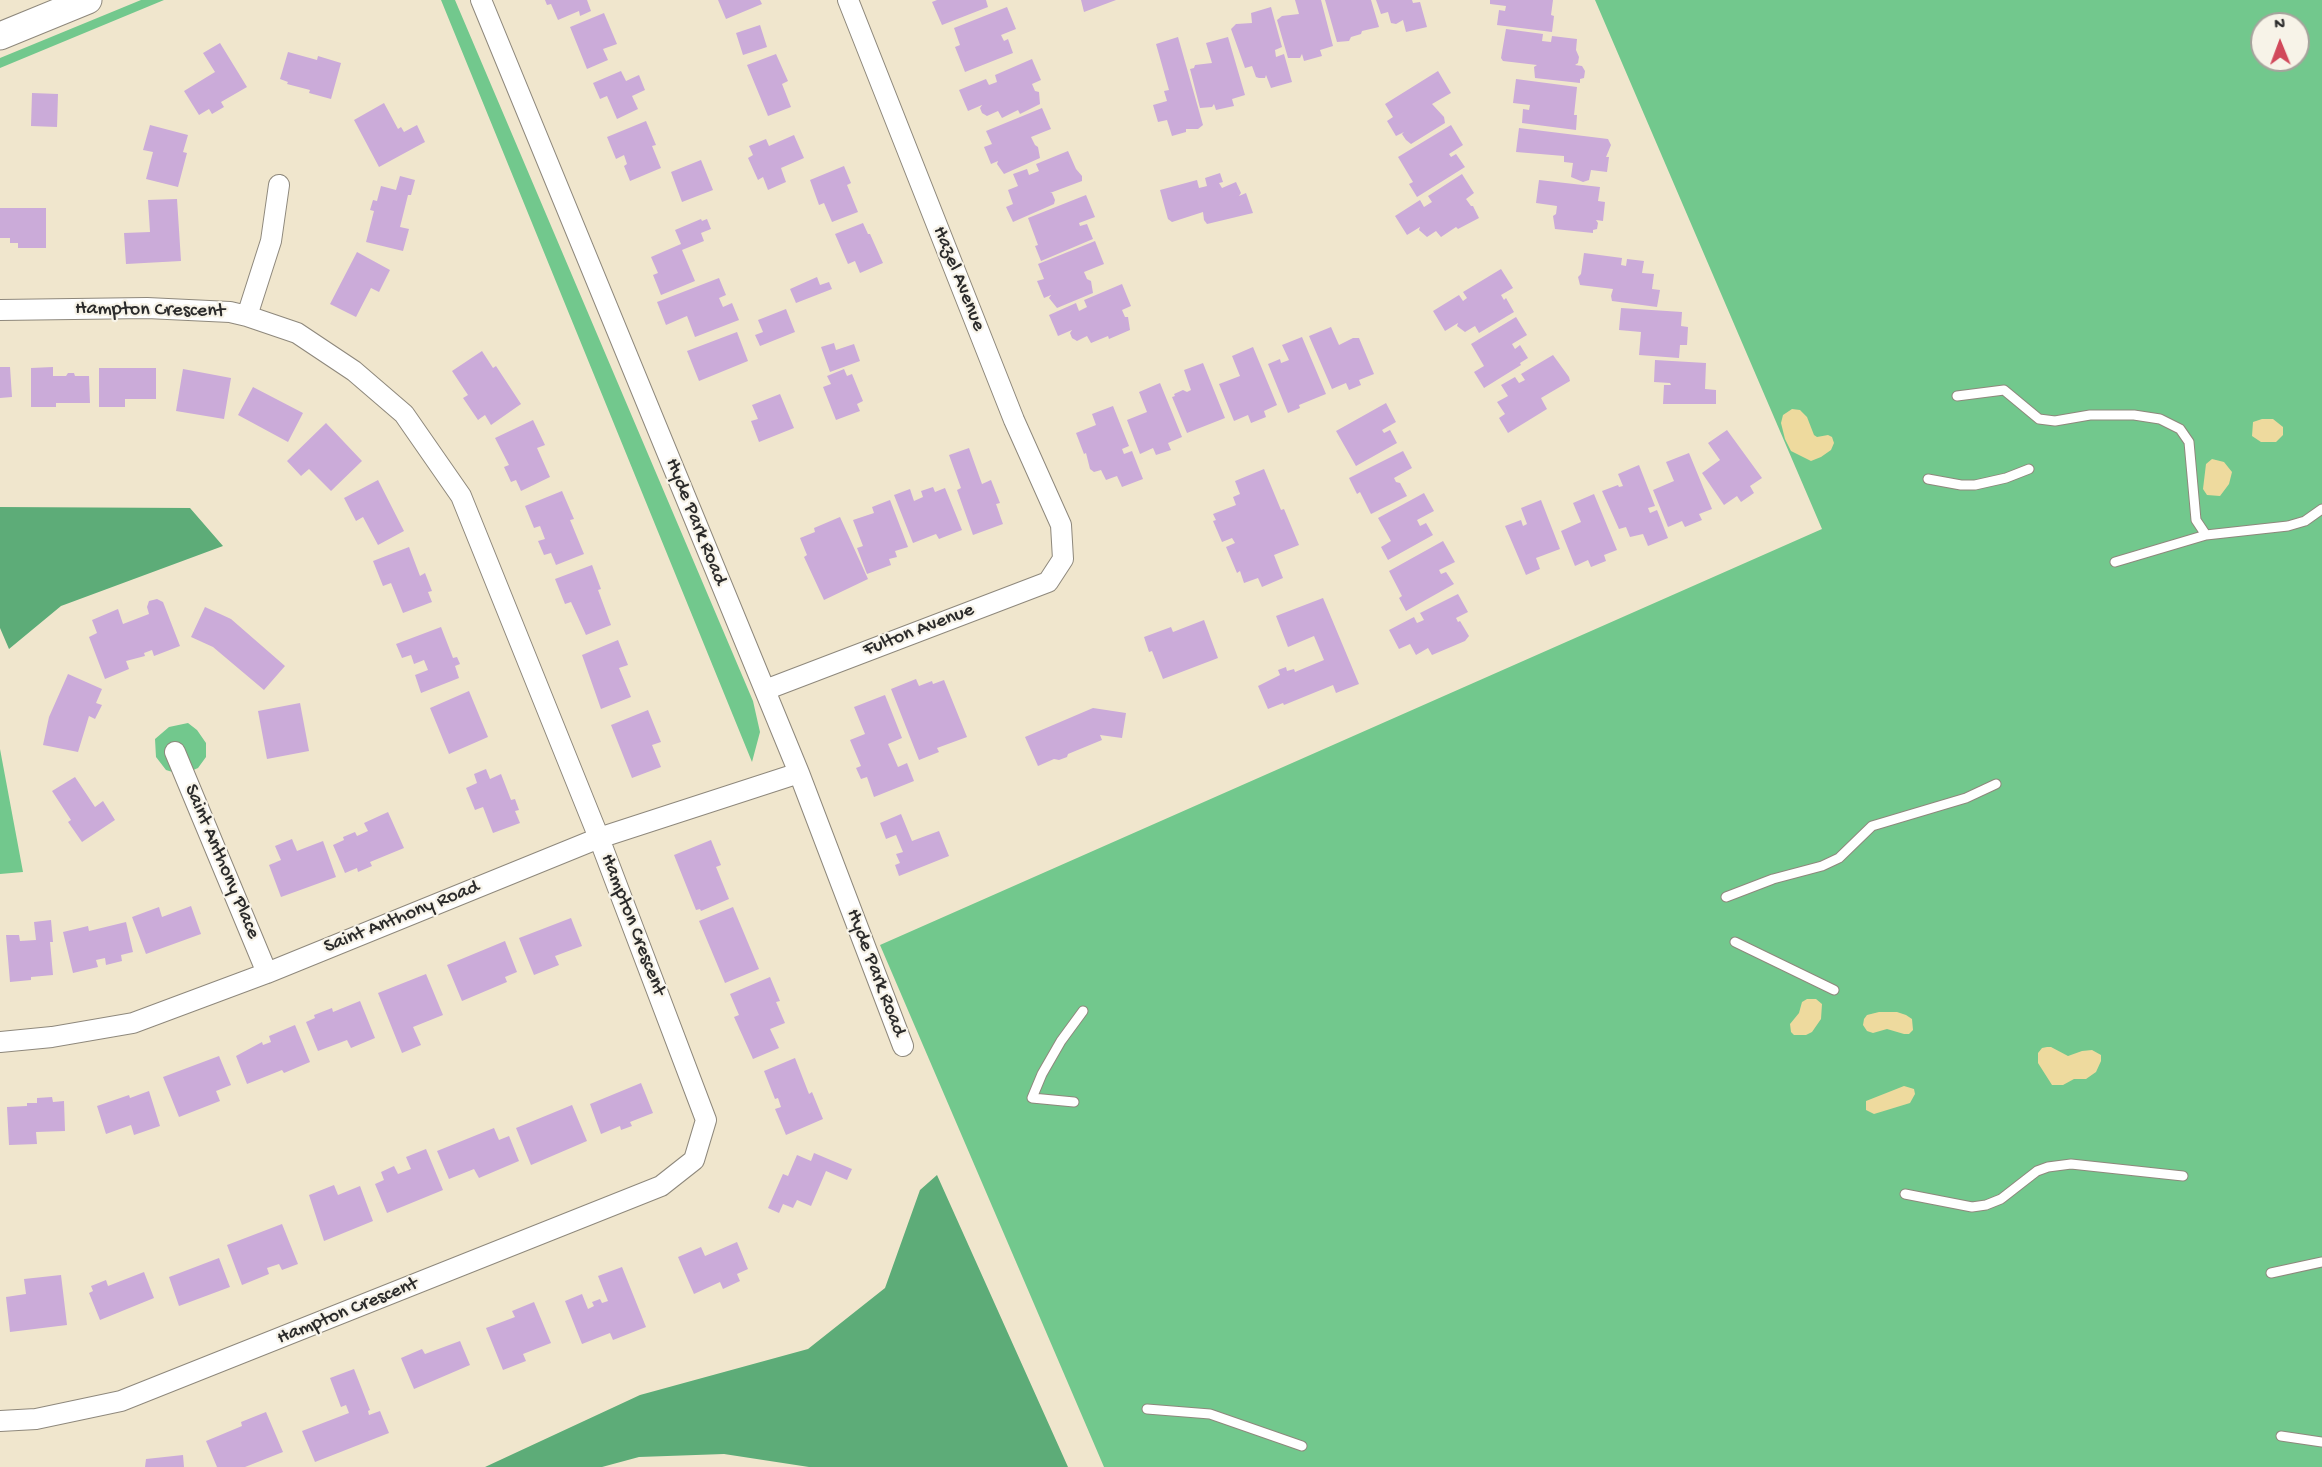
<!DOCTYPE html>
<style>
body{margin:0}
#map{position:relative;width:2322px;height:1467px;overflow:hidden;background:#f0e6cd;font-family:"Gochi Hand",sans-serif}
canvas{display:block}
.north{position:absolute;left:2250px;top:12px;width:60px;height:60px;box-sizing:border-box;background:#f7f3e8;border:2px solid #a5a39c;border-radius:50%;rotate:359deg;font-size:16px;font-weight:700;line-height:24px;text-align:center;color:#2b2b2b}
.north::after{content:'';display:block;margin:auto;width:21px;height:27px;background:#d1495b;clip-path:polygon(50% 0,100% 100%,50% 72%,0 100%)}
</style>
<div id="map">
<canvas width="2322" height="1467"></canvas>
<div class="north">N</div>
</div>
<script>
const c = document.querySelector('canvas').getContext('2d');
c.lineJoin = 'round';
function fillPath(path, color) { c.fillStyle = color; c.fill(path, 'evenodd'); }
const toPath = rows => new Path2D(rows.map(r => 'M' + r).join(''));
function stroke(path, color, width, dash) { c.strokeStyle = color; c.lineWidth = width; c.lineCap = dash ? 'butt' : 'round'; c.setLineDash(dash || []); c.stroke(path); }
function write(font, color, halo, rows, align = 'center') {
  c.font = font + ' "Gochi Hand",sans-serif'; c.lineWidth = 4.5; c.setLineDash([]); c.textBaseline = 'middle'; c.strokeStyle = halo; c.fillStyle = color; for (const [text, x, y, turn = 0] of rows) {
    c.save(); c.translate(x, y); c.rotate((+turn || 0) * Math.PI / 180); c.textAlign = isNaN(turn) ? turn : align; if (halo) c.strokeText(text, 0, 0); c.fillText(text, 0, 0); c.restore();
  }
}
fillPath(toPath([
 [141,0,164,0,0,68,0,58],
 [441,0,455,0,753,701,760,732,752,762],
 [1595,0,2322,0,2322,1467,1104,1467,880,945,1822,529],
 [2262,24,2298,24,2298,60,2262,60],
 [188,723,197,730,206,743,206,757,198,768,182,775,166,770,156,757,155,739,169,727],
 [0,749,23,872,0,874]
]), '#72c88d');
fillPath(toPath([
 [0,507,190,508,223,546,61,606,9,649,0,628],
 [937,1175,1068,1467,809,1467,724,1454,639,1457,602,1467,485,1467,640,1395,808,1349,885,1288,920,1190]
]), '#5dac78');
fillPath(toPath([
 [1792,409,1800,410,1807,417,1814,435,1817,437,1828,435,1832,437,1834,443,1831,450,1821,457,1811,461,1791,451,1785,439,1781,423,1783,415],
 [2262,419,2273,419,2283,427,2283,435,2276,442,2261,442,2252,436,2253,422],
 [2212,459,2224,462,2232,472,2229,484,2220,496,2207,495,2203,489,2206,464],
 [1807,999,1816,999,1822,1004,1821,1019,1812,1032,1806,1035,1794,1035,1791,1032,1790,1024,1799,1013,1802,1002],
 [1879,1012,1897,1012,1906,1015,1912,1019,1913,1030,1909,1034,1904,1034,1887,1029,1873,1033,1867,1031,1863,1025,1864,1019,1867,1015],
 [2047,1047,2051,1047,2068,1056,2082,1051,2092,1050,2101,1055,2101,1061,2096,1072,2086,1079,2074,1079,2063,1085,2052,1085,2038,1063,2038,1053,2042,1048],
 [1904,1086,1914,1089,1915,1094,1910,1103,1874,1114,1866,1110,1866,1101]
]), '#eeda9e');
fillPath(toPath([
 [545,0,587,0,591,11,580,16,579,11,558,20,551,4,547,5],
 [718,0,760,0,762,4,726,19],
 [937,0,986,0,988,7,942,25,932,2],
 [1081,0,1116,0,1084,12],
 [1295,0,1321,0,1333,46,1320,50,1322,56,1304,61,1302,54,1300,58,1288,58,1277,20,1282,16,1299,14],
 [1325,0,1371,0,1379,27,1362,31,1361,34,1351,37,1349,41,1337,42],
 [1376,0,1412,0,1413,3,1420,2,1427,27,1406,32,1403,20,1396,24,1391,23,1388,12,1381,14],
 [1490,0,1553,0,1551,15,1554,16,1552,32,1497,25,1499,10,1505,11,1506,6,1490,4],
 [1007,7,1016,29,1001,35,1004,41,1008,39,1013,53,965,72,955,47,960,45,954,28],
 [1271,7,1282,47,1275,50,1276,57,1284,54,1292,82,1271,88,1266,75,1265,78,1259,78,1256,77,1252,66,1245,68,1231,29,1236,24,1252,23,1251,13],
 [604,13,617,44,603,49,608,60,587,69,570,27],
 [760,25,767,47,743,55,736,33],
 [1506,29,1543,34,1542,41,1551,42,1552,36,1577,39,1576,50,1579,57,1578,63,1575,65,1582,66,1585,71,1584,78,1580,79,1580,83,1535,78,1534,67,1537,65,1503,61,1501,58],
 [1178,37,1203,125,1198,129,1186,129,1186,132,1172,136,1167,120,1158,122,1153,105,1167,101,1164,91,1169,90,1156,44],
 [1228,37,1245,95,1232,99,1234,106,1216,110,1214,104,1212,107,1200,108,1190,69,1194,68,1195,65,1212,63,1206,43],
 [220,43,247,87,221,102,224,107,212,114,209,109,199,115,184,91,215,72,203,53],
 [288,52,317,60,318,56,341,63,331,99,309,93,310,90,287,84,288,82,280,79],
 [776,54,788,81,782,84,791,107,768,116,747,65],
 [1032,59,1041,80,1032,84,1035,91,1039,92,1040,104,1020,114,1018,110,1002,118,998,111,987,116,982,113,980,108,982,105,968,111,959,90,986,79,989,85,997,82,995,75],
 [621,71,626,81,639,75,645,90,632,96,638,109,617,119,607,96,600,99,593,83],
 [1438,71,1451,93,1432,104,1444,117,1445,123,1411,144,1406,140,1402,134,1404,132,1396,136,1387,121,1393,117,1385,104],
 [1516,79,1577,87,1574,115,1577,115,1576,130,1522,123,1523,109,1529,110,1530,105,1513,103],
 [32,93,58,94,57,127,31,126],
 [384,103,398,129,401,127,404,132,417,125,425,142,379,167,354,120],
 [1042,108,1051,129,1031,137,1035,145,1038,147,1040,158,1004,174,997,164,998,161,991,164,984,147,992,144,986,131],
 [646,121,656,145,652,146,661,168,630,181,624,166,627,164,624,155,616,159,607,137],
 [150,125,188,135,183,152,187,153,178,187,146,179,153,152,143,150],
 [1451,125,1463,145,1449,154,1451,157,1456,154,1465,167,1417,197,1409,184,1413,182,1398,157],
 [1519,128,1608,139,1611,145,1606,157,1609,157,1607,172,1591,170,1589,180,1583,182,1571,177,1573,163,1564,162,1564,156,1516,152],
 [794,135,804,158,781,168,786,182,768,190,763,177,758,180,748,158,753,155,749,146,766,139,769,146],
 [1068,151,1076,169,1082,176,1082,181,1050,193,1052,193,1055,200,1054,204,1013,222,1006,207,1013,204,1008,190,1018,186,1013,174,1027,169,1029,175,1039,171,1036,164],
 [701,160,713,190,682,202,671,172],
 [844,166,851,183,847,185,858,212,832,222,824,203,819,205,810,180],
 [1220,173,1223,182,1219,183,1222,188,1236,182,1241,193,1239,196,1246,193,1253,213,1207,224,1204,220,1203,212,1172,222,1168,219,1160,190,1197,180,1199,188,1207,186,1205,178],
 [1462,174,1474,193,1466,199,1471,206,1473,206,1479,218,1458,229,1456,227,1441,237,1436,231,1427,237,1419,230,1420,227,1407,235,1395,216,1420,200,1424,207,1432,202,1428,196],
 [400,176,415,180,411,195,408,195,400,227,409,229,403,251,366,242,374,211,370,210,373,200,377,201,381,186,396,190],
 [1539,180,1600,187,1598,201,1605,202,1603,221,1596,220,1598,223,1597,229,1593,230,1593,233,1555,229,1553,216,1556,214,1557,206,1536,203],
 [1086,195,1095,217,1079,223,1080,226,1087,224,1093,239,1041,261,1035,246,1038,245,1028,218],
 [177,199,181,261,126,264,124,233,150,232,148,200],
 [0,208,46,208,46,248,18,248,18,243,10,243,10,238,0,238],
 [701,219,702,221,707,219,711,229,701,233,704,241,682,250,695,281,661,295,653,275,658,273,651,257,681,244,675,230],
 [863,223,868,234,870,234,883,263,860,273,855,261,848,264,835,234],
 [1095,241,1104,264,1084,272,1087,279,1091,281,1093,293,1057,308,1049,298,1051,295,1044,298,1037,281,1044,279,1038,264],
 [357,252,390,270,379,292,371,288,356,317,330,304],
 [1584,253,1622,258,1621,265,1626,266,1627,259,1644,261,1642,273,1654,274,1652,289,1660,290,1657,307,1612,301,1611,296,1613,289,1580,285,1578,277,1581,274],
 [1501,269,1513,288,1501,295,1504,300,1506,298,1514,312,1479,333,1475,326,1465,332,1457,326,1458,323,1445,331,1433,311,1459,295,1463,301,1467,298,1463,292],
 [817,277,820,285,829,282,832,289,796,303,790,289],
 [719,278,726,295,719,298,723,307,732,303,739,320,695,337,687,316,666,325,657,302],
 [1122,284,1131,306,1122,310,1125,317,1128,317,1130,330,1109,339,1108,336,1091,343,1087,336,1077,341,1072,338,1070,333,1072,330,1058,336,1049,315,1076,303,1079,311,1087,307,1084,300],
 [1621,308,1682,312,1681,326,1688,327,1687,345,1680,345,1679,358,1639,355,1641,332,1619,330],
 [786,309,795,332,760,346,755,335,763,332,758,320],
 [1516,317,1527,335,1512,344,1515,349,1520,345,1528,358,1520,363,1521,365,1484,388,1474,372,1484,366,1471,344],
 [1331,327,1339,345,1353,338,1359,338,1374,374,1359,380,1361,385,1349,390,1346,383,1332,389,1309,336],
 [737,332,748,361,699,381,687,351],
 [1302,337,1326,394,1299,405,1300,408,1288,413,1268,364,1280,359,1281,363,1289,360,1282,345],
 [834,343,836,350,854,344,860,361,830,372,821,347],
 [1253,347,1277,405,1264,411,1266,417,1251,423,1248,415,1234,421,1219,384,1240,376,1232,356],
 [482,351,493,368,496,366,521,404,491,425,485,415,478,420,463,398,468,395,452,371],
 [1553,355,1569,377,1570,381,1541,398,1547,409,1508,433,1499,418,1505,414,1497,402,1508,396,1501,385,1515,377,1519,383,1525,380,1521,374],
 [1655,360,1706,363,1705,389,1716,390,1716,404,1663,404,1664,385,1671,385,1670,383,1654,382],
 [1203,363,1225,418,1187,433,1172,397,1175,396,1174,394,1183,390,1187,392,1191,390,1184,370],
 [0,367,10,367,12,397,0,398],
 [53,367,53,376,66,376,68,373,74,373,75,376,89,376,90,403,56,403,56,407,31,407,31,368],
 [99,368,156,368,156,399,125,399,125,407,99,407],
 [183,369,231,378,224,419,176,411],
 [844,369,847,376,852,374,863,401,857,404,860,411,836,420,823,387,831,384,827,376],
 [1160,383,1182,437,1168,443,1171,450,1156,455,1153,448,1140,454,1127,420,1147,412,1139,392],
 [253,387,303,413,288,442,238,415],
 [780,394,794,428,759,442,751,421,758,419,752,405],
 [1386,403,1396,422,1382,430,1384,433,1390,430,1397,443,1356,466,1336,431],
 [1113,406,1129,446,1122,449,1124,454,1132,451,1143,479,1122,487,1117,476,1106,480,1101,470,1094,472,1090,469,1086,453,1084,454,1076,433,1096,425,1092,414],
 [533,420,545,445,537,448,550,477,521,491,516,480,511,482,504,467,509,465,495,438],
 [326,423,362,461,331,491,309,469,301,476,287,461],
 [1727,430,1762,478,1750,486,1754,493,1741,502,1737,496,1724,505,1702,473,1720,460,1708,443],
 [969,448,982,484,991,480,1000,503,996,504,1003,524,973,535,957,490,961,488,949,455],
 [1403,451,1412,468,1394,478,1396,482,1400,483,1407,496,1371,514,1360,492,1357,494,1349,478],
 [1689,453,1712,509,1699,514,1702,520,1685,527,1682,521,1668,527,1653,490,1674,481,1666,462],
 [1639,465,1655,506,1648,508,1650,513,1657,510,1668,538,1648,546,1643,534,1630,537,1626,527,1619,529,1602,491,1618,485,1619,487,1623,486,1618,474],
 [1264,469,1281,510,1284,509,1299,545,1274,555,1283,578,1262,587,1258,578,1244,583,1240,571,1237,573,1226,547,1235,543,1232,538,1222,542,1213,521,1216,520,1213,514,1236,505,1233,497,1240,494,1235,481],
 [378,480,404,531,378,545,363,517,356,521,344,498],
 [933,487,935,492,945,488,962,530,939,539,936,534,913,543,894,495,910,489,914,501,923,497,921,491],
 [562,491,574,519,570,520,584,554,556,565,551,553,544,555,538,541,545,539,540,526,534,528,525,506],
 [1424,493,1434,511,1417,520,1420,526,1426,523,1433,535,1388,560,1381,547,1391,541,1378,518],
 [1594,494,1617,550,1604,555,1606,561,1591,567,1588,560,1575,566,1561,531,1581,522,1573,503],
 [890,500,908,547,895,551,897,557,889,559,891,565,867,574,857,548,863,546,853,520,874,513,872,507],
 [1541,500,1560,549,1536,558,1540,569,1526,575,1505,526,1521,520,1523,526,1527,524,1521,508],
 [840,517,868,579,824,600,804,557,807,555,800,538,815,532,814,528],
 [1443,541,1455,562,1439,570,1441,574,1446,572,1454,584,1406,611,1399,598,1402,596,1389,571],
 [409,547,420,576,425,573,432,591,428,592,432,602,403,613,391,583,383,586,373,561],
 [592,565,601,589,598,590,611,625,586,635,571,602,565,604,555,579],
 [1458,594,1468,612,1456,618,1458,622,1460,621,1469,636,1465,641,1432,655,1428,648,1416,655,1410,644,1399,649,1389,630,1414,617,1417,623,1424,620,1420,613],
 [1323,598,1359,684,1336,693,1333,685,1284,705,1283,703,1268,709,1258,686,1280,675,1278,670,1286,667,1287,671,1294,669,1295,672,1324,660,1314,636,1288,647,1276,616],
 [157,599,163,602,180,646,154,656,152,650,144,653,145,656,126,661,129,669,105,679,89,637,97,633,92,620,118,609,123,624,149,614,147,607,149,601],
 [205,607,231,619,285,666,264,690,213,647,191,637],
 [1204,620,1218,658,1163,679,1152,651,1149,652,1144,637,1171,627,1173,632],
 [441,627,453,658,457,657,460,664,455,666,459,678,421,693,415,675,428,670,424,660,414,664,411,655,402,658,396,644],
 [618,640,628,665,619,668,631,697,601,709,582,655],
 [68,674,102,689,96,703,102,705,95,719,89,716,78,752,43,745,49,717],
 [916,679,919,686,932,681,933,684,944,680,967,737,937,748,939,752,919,760,891,689],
 [469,691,488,737,449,754,430,708],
 [885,695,902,738,888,744,898,767,907,763,914,781,874,797,867,777,861,779,856,768,861,766,850,740,865,734,854,707],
 [300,703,309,751,267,759,258,711],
 [1093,708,1126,713,1122,738,1100,735,1102,740,1068,754,1067,757,1059,760,1054,759,1038,766,1025,737],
 [648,710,661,742,652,745,661,767,632,778,611,725],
 [486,769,490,779,501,774,511,800,515,799,519,810,515,811,520,823,493,833,483,807,475,810,466,788,477,783,474,774],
 [75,777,95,807,103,801,115,820,82,842,68,822,71,820,52,791],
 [388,812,404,848,370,862,372,866,358,872,357,868,345,873,333,845,344,840,343,837,355,832,357,836,368,831,364,823],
 [901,814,912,841,939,831,949,856,899,876,895,865,900,863,896,854,903,852,896,835,886,839,880,823],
 [292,839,297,851,323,841,336,877,281,897,269,865,281,860,275,846],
 [711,840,721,865,716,867,729,899,701,911,700,909,696,910,674,855],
 [191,906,201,934,146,954,132,917,159,907,162,917],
 [733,907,759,969,725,983,699,921],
 [571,918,582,946,555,956,559,965,534,975,519,938],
 [51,920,53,942,50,942,53,975,31,977,31,980,10,982,6,935,19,935,20,941,36,940,34,922],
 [126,922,133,952,121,955,122,961,106,965,105,958,96,960,98,967,73,973,63,932,88,926,89,931],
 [505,941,517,972,505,977,507,982,462,1001,447,965],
 [426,974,443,1015,413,1027,421,1045,402,1053,378,993],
 [770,977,780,1001,776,1002,785,1023,770,1029,779,1048,753,1059,734,1017,739,1015,730,994],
 [360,1001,375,1038,351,1048,347,1040,318,1051,306,1022,315,1018,314,1015,332,1008,333,1012],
 [295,1025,310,1062,284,1073,282,1070,247,1084,236,1056,262,1042,263,1045,271,1042,269,1036],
 [219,1056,231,1085,216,1091,220,1101,179,1117,163,1077],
 [795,1058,809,1094,812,1092,823,1119,786,1135,775,1109,781,1107,778,1098,775,1099,764,1071],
 [641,1083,653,1113,630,1122,632,1126,621,1130,620,1126,601,1134,590,1104],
 [149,1091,160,1126,134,1135,131,1125,106,1134,97,1106,129,1095,130,1098],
 [52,1097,53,1102,64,1101,65,1131,36,1132,37,1144,9,1145,7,1107,27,1106,27,1103,37,1103,37,1098],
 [572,1105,587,1141,531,1165,516,1128],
 [494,1128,499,1140,509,1136,519,1161,479,1178,474,1169,449,1179,437,1151],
 [426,1149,443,1190,387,1213,375,1184,384,1180,381,1172,394,1166,398,1174,411,1169,406,1157],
 [814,1153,852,1169,847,1180,826,1171,811,1206,797,1200,793,1208,783,1204,779,1213,768,1208,783,1174,788,1176,797,1155,811,1161],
 [334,1185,338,1195,360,1186,373,1221,324,1241,309,1195],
 [282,1224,298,1264,282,1270,279,1264,267,1268,269,1274,242,1285,227,1245],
 [737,1242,748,1269,737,1274,740,1281,723,1289,720,1282,694,1294,678,1257,701,1247,705,1256],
 [219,1258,230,1287,179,1306,169,1277],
 [622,1267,646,1327,613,1340,610,1333,582,1344,565,1301,582,1294,588,1309,594,1306,592,1302,600,1299,602,1303,608,1301,598,1276],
 [144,1272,154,1298,100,1320,89,1293,93,1291,91,1286,106,1280,108,1286],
 [61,1275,67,1325,10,1332,6,1297,26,1294,24,1279],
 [534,1302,551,1343,523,1354,526,1361,503,1370,486,1328,515,1317,512,1311],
 [460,1341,470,1365,414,1389,401,1358,422,1349,425,1354],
 [354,1369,370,1410,368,1411,369,1415,380,1411,389,1433,315,1462,302,1431,349,1413,346,1405,341,1407,330,1378],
 [266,1412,283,1452,245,1467,217,1467,206,1441,242,1426,241,1422],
 [183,1455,184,1467,145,1467,146,1459]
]), '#cbabd9');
const lane = toPath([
 [1957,396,2004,390,2039,419,2055,421,2090,415,2134,415,2160,419,2180,429,2189,442,2196,520,2206,535],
 [1928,479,1961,485,1975,485,2006,478,2029,469],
 [2115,562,2206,535,2288,526,2305,521,2322,509],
 [1726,897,1773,879,1822,866,1839,858,1872,826,1966,798,1996,784],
 [1735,942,1834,990],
 [1074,1102,1032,1098,1042,1074,1061,1041,1083,1011],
 [1905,1194,1972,1207,1986,1205,2001,1199,2037,1171,2048,1167,2071,1164,2183,1176],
 [2271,1273,2322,1262],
 [1147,1409,1210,1414,1302,1446],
 [2281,1436,2322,1442]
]);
const street = toPath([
 [481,0,799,773,903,1046],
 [0,310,147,308,230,312,247,316,297,333,354,371,404,414,461,496,599,838,706,1120,694,1160,661,1186,121,1401,36,1419,0,1421],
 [247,316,271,241,279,185],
 [765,690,1048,582,1063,559,1061,525,1014,420,848,0],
 [175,752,267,973],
 [0,1042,52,1037,133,1023,267,973,599,838,799,773]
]);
const secondary = toPath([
 [0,36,88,0]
]);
stroke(lane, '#8e887c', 11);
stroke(street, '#8e887c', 22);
stroke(secondary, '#8e887c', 29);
stroke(lane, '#fff', 9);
stroke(street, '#fff', 20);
stroke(secondary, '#fff', 27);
write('20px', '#2b2b2b', '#f7f3e8', [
 ["Hazel Avenue",958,279,68],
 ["Hampton Crescent",150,311,1],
 ["Hyde Park Road",695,522,68],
 ["Fulton Avenue",919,631,-21],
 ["Saint Anthony Place",221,862,67],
 ["Saint Anthony Road",402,918,-22],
 ["Hampton Crescent",632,925,69],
 ["Hyde Park Road",875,973,69],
 ["Hampton Crescent",348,1312,-22]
]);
</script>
